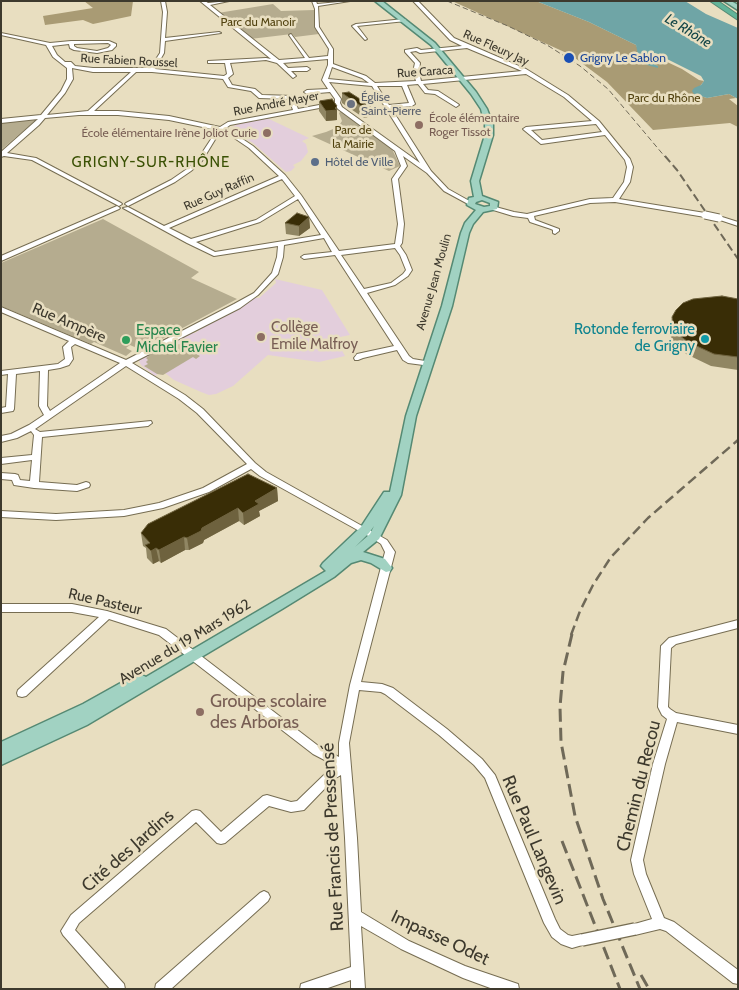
<!DOCTYPE html>
<meta charset="utf-8">
<style>
body{margin:0}
#map{position:relative;width:739px;height:990px;overflow:hidden;background:#e8dec0;font-family:Cabin,sans-serif}
canvas{display:block}
.frame{position:absolute;inset:0;border:2px solid #3d392d;pointer-events:none}
</style>
<div id="map">
<canvas width="739" height="990"></canvas>
<div class="frame"></div>
</div>
<script>
const c = document.querySelector('canvas').getContext('2d');
c.lineJoin = 'round';
function fillPath(path, color) { c.fillStyle = color; c.fill(path, 'evenodd'); }
const toPath = rows => new Path2D(rows.map(r => 'M' + r).join(''));
function stroke(path, color, width, dash) { c.strokeStyle = color; c.lineWidth = width; c.lineCap = dash ? 'butt' : 'round'; c.setLineDash(dash || []); c.stroke(path); }
function write(font, color, halo, rows, align = 'center') {
  c.font = font + ' Cabin,sans-serif'; c.lineWidth = 5; c.setLineDash([]); c.textBaseline = 'middle'; c.strokeStyle = halo; c.fillStyle = color; for (const [text, x, y, turn = 0] of rows) {
    c.save(); c.translate(x, y); c.rotate((+turn || 0) * Math.PI / 180); c.textAlign = isNaN(turn) ? turn : align; if (halo) c.strokeText(text, 0, 0); c.fillText(text, 0, 0); c.restore();
  }
}
fillPath(toPath([
 [267,118,309,138,302,141,306,144,308,152,301,161,293,165,295,167,291,171,286,172,253,143,230,129,237,124],
 [275,279,322,290,350,335,335,338,345,356,319,362,268,355,233,386,216,394,209,395,201,392,174,380,165,373,159,373,155,376,141,365,139,361,142,357,190,333,195,333,199,330,200,328,254,298,259,298,276,283]
]), '#e3cedc');
fillPath(toPath([
 [273,4,281,11,314,10,314,25,319,34,295,37,292,34,250,39,218,13],
 [342,110,392,149,400,166,389,171,312,136,326,132,338,127,342,121,339,113],
 [36,120,1,150,1,122],
 [103,219,199,272,191,278,237,299,162,339,159,338,139,349,130,345,126,348,132,351,126,356,94,342,91,344,1,306,1,263],
 [179,344,200,356,196,359,193,357,163,375,157,374,144,366,148,364,146,362,148,360,146,358,151,354,158,351,162,353]
]), '#b5ac8f');
fillPath(toPath([
 [84,1,133,1,131,16,93,24,83,20,45,25,43,16,93,8],
 [452,1,536,1,589,22,636,45,644,63,658,66,651,63,647,57,648,53,682,69,699,80,704,81,694,94,707,98,729,94,736,98,729,99,738,106,738,127,730,123,653,130,607,82,571,55]
]), '#a99b74');
fillPath(toPath([
 [536,1,685,1,706,14,738,28,738,99,729,94,707,98,694,94,692,91,694,88,701,85,704,81,701,76,655,53,648,53,647,57,651,63,658,66,658,68,647,65,638,55,636,45,589,22]
]), '#6fa5a6');
const minor = toPath([
 [161,1,165,1,167,12,165,38,219,32,221,33,165,41,164,53,155,69,224,76,227,74,225,63,208,63,208,61,266,58,271,59,200,1,205,1,208,3,229,1,210,5,279,60,305,58,289,35,291,34,309,58,328,56,329,49,315,27,315,9,312,1,316,1,317,4,350,1,318,6,319,27,333,49,333,64,366,76,375,83,416,81,413,72,415,63,405,52,405,50,417,48,421,50,462,46,450,40,413,1,418,1,454,38,526,69,568,95,599,121,630,159,633,167,630,182,619,199,705,213,708,215,705,217,615,202,590,203,534,216,535,220,559,229,559,231,555,234,553,233,553,230,551,229,530,222,528,218,513,216,490,209,490,207,492,206,514,212,527,214,590,199,613,198,624,182,627,167,625,160,605,135,541,144,524,130,523,129,526,127,592,121,564,97,526,74,423,84,428,90,438,91,458,104,459,105,456,107,435,94,425,93,418,84,407,85,415,104,412,106,391,108,431,171,448,189,473,203,468,204,444,191,427,173,403,156,407,166,398,179,404,224,402,243,400,246,406,255,412,270,408,276,395,285,367,293,409,356,413,359,431,362,432,364,431,366,408,363,403,360,397,350,363,358,358,360,355,360,354,358,357,354,394,346,335,255,304,259,301,257,304,255,332,252,324,238,284,245,283,257,278,274,258,295,240,308,132,363,185,395,203,409,255,463,266,472,387,540,395,552,361,682,382,684,393,688,447,729,482,759,495,775,555,919,560,929,568,935,572,936,582,934,586,936,588,940,586,944,572,948,561,944,552,937,544,923,485,778,474,765,439,735,385,694,381,692,359,690,349,743,357,838,361,912,409,941,465,966,518,984,519,989,493,989,463,978,401,949,361,926,365,989,351,989,351,980,325,989,300,989,301,984,351,967,345,838,341,775,334,779,304,810,291,812,269,806,225,843,221,844,217,843,196,822,79,923,75,930,124,984,125,989,110,989,63,935,61,931,71,915,192,811,196,810,200,811,221,832,263,796,267,795,291,802,297,801,326,773,336,766,313,754,159,635,109,619,26,696,22,697,18,696,17,693,18,690,99,617,72,612,1,612,1,604,72,604,107,611,166,629,321,748,339,757,339,743,350,685,385,552,381,544,372,538,260,476,251,469,209,492,163,508,124,516,56,520,1,517,1,511,56,514,124,510,159,503,203,488,247,464,197,413,179,399,126,366,35,429,40,432,151,421,152,423,148,426,42,437,39,482,77,485,86,482,89,483,90,485,89,487,77,491,34,488,14,485,12,480,1,479,1,473,15,474,18,475,20,480,30,481,32,460,1,464,1,458,32,455,34,435,31,431,17,438,1,442,1,436,11,434,29,425,44,415,39,406,40,371,16,374,14,409,13,411,1,413,1,408,6,407,8,374,1,375,1,371,58,364,65,359,63,347,69,341,1,312,1,307,126,360,234,304,254,293,272,273,277,257,278,246,214,256,187,243,123,208,128,207,164,226,279,176,249,148,224,131,219,133,202,161,191,171,175,182,128,206,125,204,126,203,171,180,187,169,198,159,217,130,169,120,118,115,79,115,45,118,39,125,7,153,36,158,121,203,122,204,119,206,32,160,4,156,1,157,1,152,38,119,1,123,1,119,41,115,61,91,67,79,67,68,53,57,46,45,1,35,1,33,50,43,71,41,109,41,116,44,116,46,112,50,97,53,74,50,70,48,69,44,52,46,57,55,65,62,71,62,75,66,93,68,150,68,160,53,163,12,161,1],
 [108,43,111,45,108,48,97,51,77,48,74,46,74,44,108,43],
 [467,48,522,71,421,81,419,72,420,63,410,52,416,51,420,53,467,48],
 [328,59,328,65,322,80,328,89,307,90,304,92,307,94,330,92,335,99,335,102,298,109,293,96,262,95,255,89,232,85,228,78,233,74,230,63,266,60,277,63,293,78,296,76,291,71,307,71,310,69,307,67,288,68,283,63,328,59],
 [332,67,362,78,369,83,328,79,332,67],
 [72,68,93,72,131,72,88,111,47,115,65,93,73,79,72,68],
 [136,72,152,72,223,79,228,87,251,91,259,98,289,99,293,110,228,122,220,127,169,116,118,111,94,111,136,72],
 [329,82,372,86,420,163,342,107,340,103,341,99,329,82],
 [377,86,402,86,409,103,389,105,377,86],
 [335,105,338,109,395,151,401,166,392,179,398,224,395,244,339,251,301,195,285,175,253,146,226,128,230,125,335,105],
 [596,124,602,132,542,140,531,130,596,124],
 [282,179,295,196,256,220,191,239,169,228,282,179],
 [298,199,321,235,215,252,196,242,260,222,298,199],
 [395,248,400,255,406,270,403,274,391,283,364,289,341,255,395,248],
 [75,344,120,363,50,411,47,406,48,370,60,368,69,365,73,359,71,347,75,344],
 [404,19,406,20,406,21,357,26,367,39,365,40,352,26,356,24,404,19],
 [117,206,120,208,119,209,1,261,1,256,117,206],
 [719,216,738,222,738,226,717,219,716,218,719,216],
 [738,620,738,628,676,644,671,648,668,707,670,709,676,713,738,725,738,734,677,722,665,764,643,860,646,874,664,918,674,922,738,970,738,984,733,983,666,931,660,929,635,935,631,933,629,929,631,925,652,919,634,874,631,860,653,764,667,719,662,715,658,707,661,646,669,638,738,620],
 [264,891,268,893,270,897,268,901,171,989,155,989,156,984,260,893,264,891]
]);
const major = toPath([
 [375,1,382,1,435,43,476,92,487,109,493,125,493,135,479,181,482,196,498,202,497,209,483,212,473,224,469,233,452,306,416,416,401,495,379,539,363,552,385,559,392,568,390,571,386,572,371,563,361,560,351,563,334,577,282,609,87,725,1,765,1,742,83,704,135,675,140,674,146,677,326,571,321,566,323,563,361,527,384,492,390,492,406,416,442,306,461,233,465,223,476,210,467,205,469,198,474,197,471,181,485,135,485,125,481,109,471,94,431,45,375,1],
 [482,200,490,203,490,206,484,207,475,204,476,202,482,200],
 [374,526,370,534,355,547,369,533,374,526],
 [724,1,731,1,738,5,738,10,724,1]
]);
const highway = toPath([
 [710,1,718,1,738,15,738,20,710,1]
]);
stroke(minor, '#766d52', 2);
stroke(major, '#558973', 3);
stroke(highway, '#558973', 2);
fillPath(minor, '#fff');
fillPath(major, '#a1d2c2');
fillPath(highway, '#62b499');
stroke(toPath([
 [447,1,508,26,547,45,580,66,608,89,666,158]
]), '#6f6958', 1, [5.5, 3]);
stroke(toPath([
 [665,156,677,170,738,259]
]), '#6f6958', 2, [8, 4]);
stroke(toPath([
 [571,635,580,611,593,585,611,557,648,518,738,440]
]), '#6f6958', 2.5, [10, 5]);
stroke(toPath([
 [572,634,563,672,560,707,561,742,575,816,603,899,640,989],
 [562,841,620,989],
 [641,975,649,989]
]), '#6f6958', 3, [13, 6]);
const minorBridgeFar1 = toPath([
 [705,215,719,218]
]);
const minorBridge = toPath([
 [582,940,635,929]
]);
stroke(minorBridgeFar1, '#766d52', 9, []);
stroke(minorBridge, '#766d52', 14, []);
stroke(minorBridgeFar1, '#fff', 7);
stroke(minorBridge, '#fff', 11);
fillPath(toPath([
 [342,93,371,106,371,116,364,118,342,103],
 [319,101,337,106,337,120,326,121,319,111],
 [309,217,310,228,299,236,286,234,285,223],
 [738,299,738,370,711,366,686,354,677,346,671,338,670,329,672,317],
 [277,488,278,501,259,511,260,516,244,525,239,521,204,540,203,543,189,550,185,550,161,563,159,561,153,564,147,558,146,548,143,546,141,533]
]), '#908663');
fillPath(toPath([
 [337,106,337,120,326,121,326,111],
 [371,106,371,116,364,118,364,108],
 [309,217,310,228,299,236,299,226],
 [277,488,278,501,259,511,260,516,244,525,243,513,255,501],
 [238,508,239,521,204,540,203,543,189,550,187,538,202,528],
 [184,537,185,550,161,563,159,550],
 [156,548,159,561,153,564,151,551]
]), '#6e623e');
const building = toPath([
 [349,92,371,106,364,108,342,93,349,92],
 [332,99,337,106,335,108,337,110,326,111,319,101,332,99],
 [297,213,309,217,299,226,285,223,297,213],
 [722,296,738,299,738,357,714,354,688,342,679,335,674,326,672,317,676,310,683,303,693,299,722,296],
 [248,474,277,488,255,501,259,504,243,513,238,508,202,528,201,531,187,538,184,537,159,550,156,548,151,551,145,545,150,543,141,533,148,524,248,474]
]);
fillPath(building, '#392d06');
stroke(building, '#6e623e', 1);
for (const [x, y, r, color] of [
 [569,58,6,"#1a4fb4"],
 [351,104,5,"#6b7280"],
 [419,125,5,"#8d6e63"],
 [267,133,5,"#8d6e63"],
 [315,162,5,"#5c6f8a"],
 [261,337,5,"#8d6e63"],
 [705,339,5,"#0f9aa8"],
 [126,340,5,"#2e9e5b"],
 [200,712,5,"#8d6e63"]
]) { const dot = new Path2D(); dot.arc(x, y, r, 0, 2 * Math.PI); c.fillStyle = color; c.fill(dot); stroke(dot, '#e8dec0', 2); }
write('12px', '#524310', '#e8dec0', [
 ["Parc du Manoir",258,22],
 ["Parc du Rhône",664,98],
 ["Parc de",353,130],
 ["la Mairie",353,144]
]);
write('12px', '#3d392d', '#e8dec0', [
 ["Rue Fleury Jay",496,48,24],
 ["Rue Fabien Roussel",129,61,3],
 ["Rue Caraca",425,72,-4],
 ["Rue André Mayer",276,104,-11],
 ["Rue Guy Raffin",219,192,-24],
 ["Avenue Jean Moulin",434,282,-74]
]);
write('12px', '#164399', '#e8dec0', [
 ["Grigny Le Sablon",580,58]
], 'left');
write('12px', '#5b616d', '#e8dec0', [
 ["Église",361,97],
 ["Saint-Pierre",361,111]
], 'left');
write('12px', '#785e54', '#e8dec0', [
 ["École élémentaire",429,118],
 ["Roger Tissot",429,132],
 ["École élémentaire Irène Joliot Curie",257,133,"right"]
], 'left');
write('12px', '#4e5e75', '#e8dec0', [
 ["Hôtel de Ville",325,162]
], 'left');
write('italic 14px', '#134547', '#e8dec0', [
 ["Le Rhône",688,31,31]
]);
c.letterSpacing = '1px';
write('15px', '#3a5104', '#e8dec0', [
 ["GRIGNY-SUR-RHÔNE",151,163]
]);
c.letterSpacing = '0px';
write('15px', '#3d392d', '#e8dec0', [
 ["Rue Ampère",69,323,23],
 ["Rue Pasteur",105,602,13],
 ["Avenue du 19 Mars 1962",185,642,-31]
]);
write('15px', '#785e54', '#e8dec0', [
 ["Collège",271,328],
 ["Emile Malfroy",271,345]
], 'left');
write('15px', '#0d838f', '#e8dec0', [
 ["Rotonde ferroviaire",695,330],
 ["de Grigny",695,347]
], 'right');
write('15px', '#27864d', '#e8dec0', [
 ["Espace",136,331],
 ["Michel Favier",136,348]
], 'left');
write('18px', '#785e54', '#e8dec0', [
 ["Groupe scolaire",210,702],
 ["des Arboras",210,723]
], 'left');
write('18px', '#3d392d', '#e8dec0', [
 ["Chemin du Recou",639,786,-76],
 ["Rue Francis de Pressensé",333,837,-93],
 ["Rue Paul Langevin",534,840,67],
 ["Cité des Jardins",128,851,-41],
 ["Impasse Odet",440,938,25]
]);
</script>
